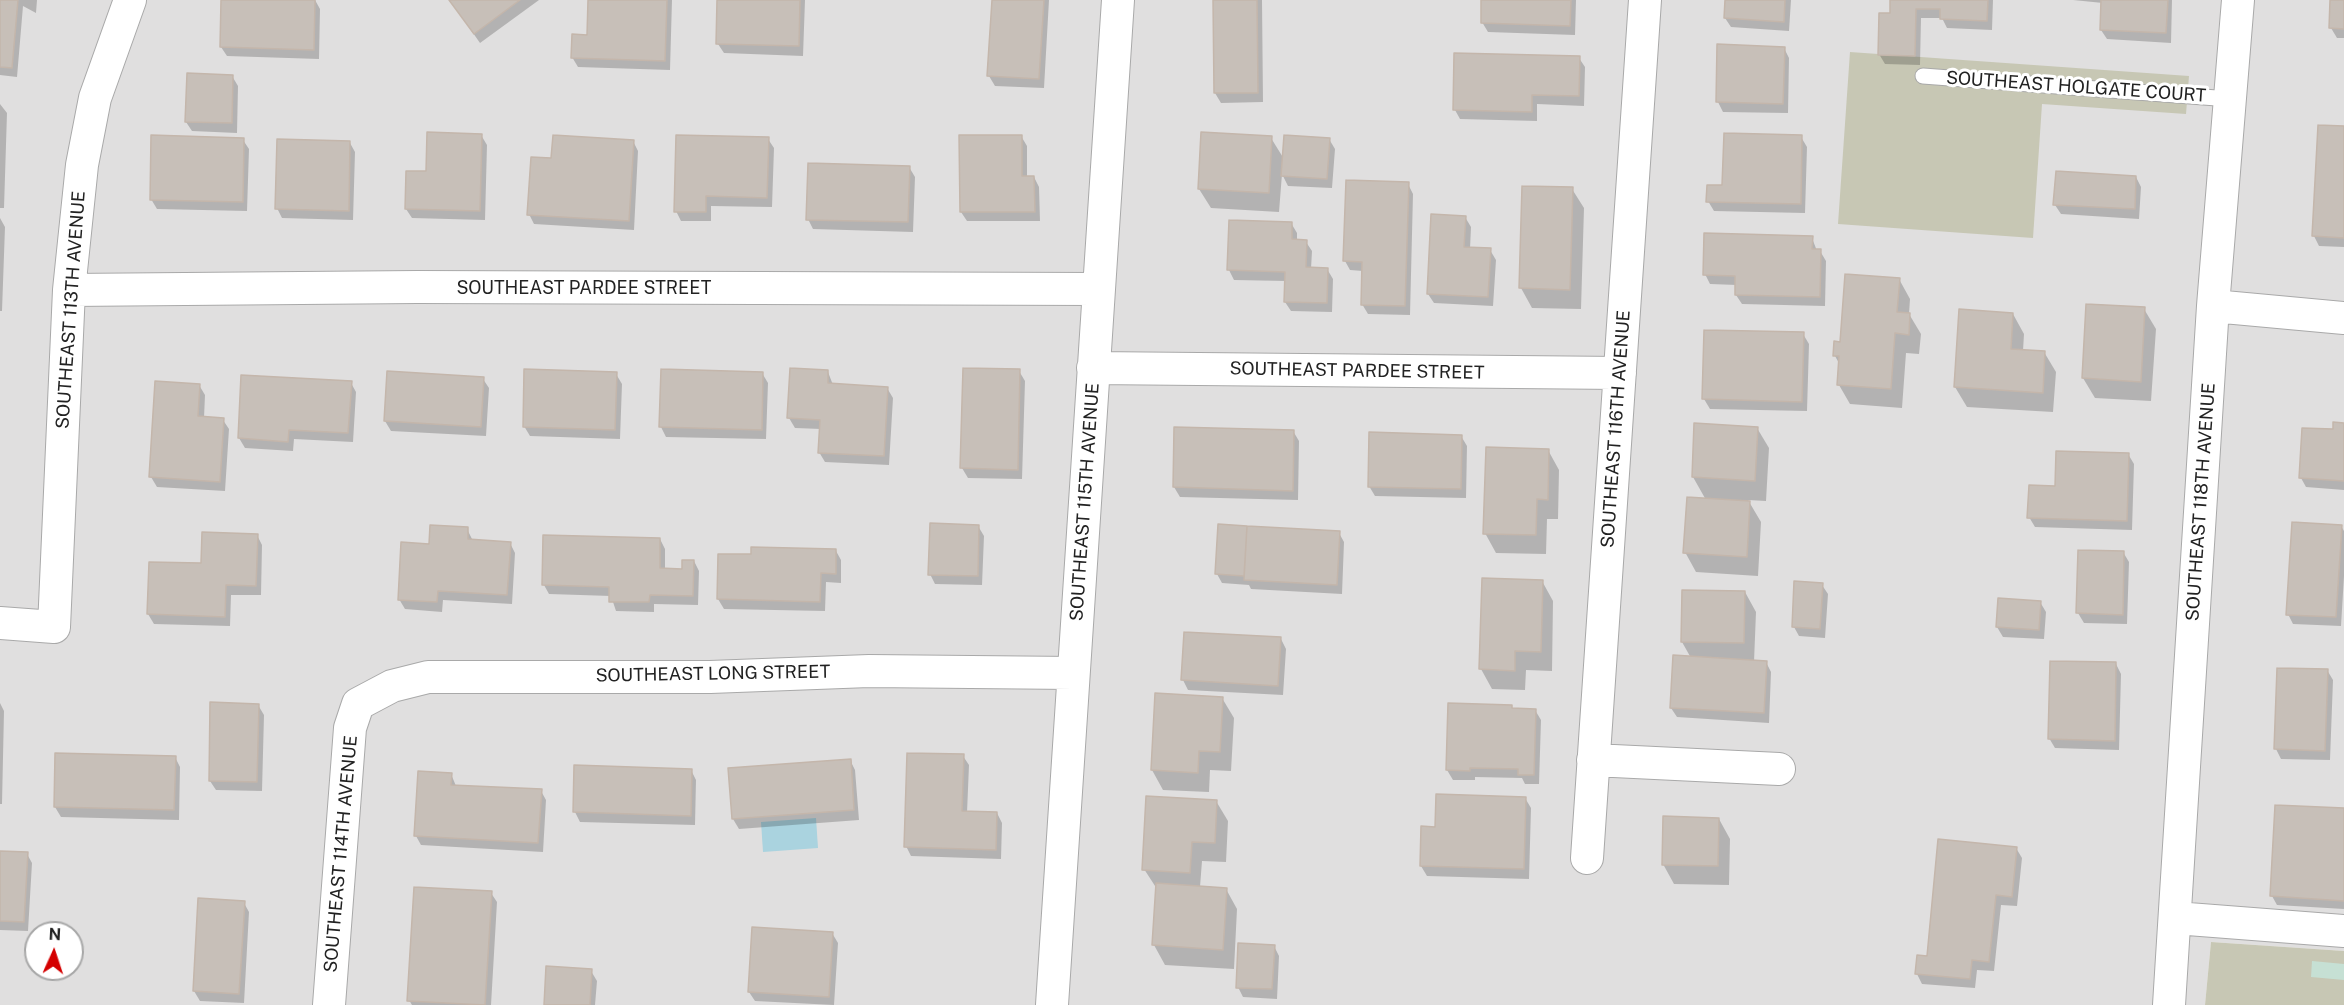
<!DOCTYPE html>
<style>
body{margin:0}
#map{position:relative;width:2344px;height:1005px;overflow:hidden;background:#f2efe9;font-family:"Public Sans",sans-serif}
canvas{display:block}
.north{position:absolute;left:24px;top:921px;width:60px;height:60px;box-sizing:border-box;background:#fff;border:2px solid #a7a7a7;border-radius:50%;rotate:3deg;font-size:16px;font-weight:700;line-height:24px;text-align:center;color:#222}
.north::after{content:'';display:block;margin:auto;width:21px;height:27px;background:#d40000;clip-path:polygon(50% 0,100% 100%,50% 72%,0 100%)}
</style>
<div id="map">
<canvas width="2344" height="1005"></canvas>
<div class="north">N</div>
</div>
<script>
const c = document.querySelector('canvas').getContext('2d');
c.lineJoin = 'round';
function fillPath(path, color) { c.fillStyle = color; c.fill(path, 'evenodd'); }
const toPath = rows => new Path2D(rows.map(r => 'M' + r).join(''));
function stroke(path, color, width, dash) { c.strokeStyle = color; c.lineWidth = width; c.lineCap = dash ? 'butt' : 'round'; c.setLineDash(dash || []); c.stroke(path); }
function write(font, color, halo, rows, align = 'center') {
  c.font = font + ' "Public Sans",sans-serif'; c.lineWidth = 6; c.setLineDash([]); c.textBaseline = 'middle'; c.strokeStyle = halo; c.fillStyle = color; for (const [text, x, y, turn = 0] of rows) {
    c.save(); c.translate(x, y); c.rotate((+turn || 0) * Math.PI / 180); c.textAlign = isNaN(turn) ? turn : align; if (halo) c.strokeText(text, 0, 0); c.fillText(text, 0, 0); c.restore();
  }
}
fillPath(toPath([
 [0,0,2344,0,2344,951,2211,942,2205,1005,0,1005],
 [36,933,72,933,72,969,36,969]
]), '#e0dfdf');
fillPath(toPath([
 [1850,52,2189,76,2186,114,2042,104,2033,238,1838,224],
 [2211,942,2344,951,2344,1005,2205,1005]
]), '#c7c7b4');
fillPath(toPath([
 [2312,961,2344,964,2344,980,2311,977]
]), '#c6e0d4');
fillPath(toPath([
 [816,818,818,848,763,852,761,822]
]), '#aad3df');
fillPath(toPath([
 [0,0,37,0,36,13,23,6,17,77,0,75],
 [222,0,315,0,320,9,319,59,227,56,221,47],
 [450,0,539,0,480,43],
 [589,0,672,0,670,70,578,67,572,57,588,37],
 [719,0,805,0,803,56,724,53,718,44],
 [993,0,1049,0,1044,88,995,86,989,76],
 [1215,0,1262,0,1263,102,1221,103,1215,93],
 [1483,0,1576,0,1575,35,1488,32,1482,22],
 [1726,0,1791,0,1789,31,1731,27,1725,18],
 [1892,0,1993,0,1992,30,1947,28,1942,18,1921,18,1920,65,1885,64,1879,54,1892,15],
 [2073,0,2172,0,2171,43,2107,39,2101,30,2103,3],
 [2337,0,2344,0,2344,38,2337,38,2331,28],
 [1784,48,1789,58,1788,113,1723,112,1718,102],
 [1579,58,1585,67,1584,106,1537,104,1537,121,1460,119,1455,110],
 [232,76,238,86,237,133,192,131,186,122],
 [0,104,7,113,4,208,0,208],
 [2344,128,2344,247,2319,246,2314,236],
 [481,135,487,145,485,220,412,218,406,209,428,173],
 [1021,136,1027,146,1027,177,1034,177,1039,187,1040,221,967,221,961,212],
 [1801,137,1807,147,1805,213,1714,211,1708,201,1724,187],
 [1271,138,1284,159,1329,139,1335,149,1332,188,1288,186,1282,174,1279,212,1211,208,1199,189],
 [768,139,774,148,772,207,711,206,711,221,681,221,676,211],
 [243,140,249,149,247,211,157,209,151,199],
 [633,141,638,151,634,230,534,224,529,214,553,160],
 [350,143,355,152,353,220,282,218,277,208],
 [909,167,915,177,913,232,813,229,808,219],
 [2136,177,2141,187,2139,219,2061,214,2055,205],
 [1408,184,1413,194,1410,315,1368,314,1362,304,1363,271,1350,270,1345,261],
 [1572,189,1584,208,1581,309,1532,308,1521,288],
 [1465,217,1471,227,1470,249,1490,250,1496,260,1493,306,1434,303,1428,294],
 [0,218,5,227,2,311,0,311],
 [1291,223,1297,233,1297,241,1306,242,1312,251,1311,269,1327,269,1333,279,1332,312,1291,311,1285,302,1286,281,1234,280,1229,270],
 [1812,238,1817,251,1820,251,1826,261,1825,306,1742,304,1736,295,1737,285,1710,284,1705,274],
 [1899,279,1910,299,1909,314,1921,334,1919,354,1906,353,1902,408,1850,404,1839,385,1840,365,1835,356],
 [2144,309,2156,329,2151,401,2095,398,2083,378],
 [2013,314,2024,334,2023,351,2044,352,2056,372,2053,412,1967,407,1955,387],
 [1803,334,1809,344,1807,411,1710,409,1704,399],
 [965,369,1019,371,1025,381,1022,479,968,478,962,468],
 [828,372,833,385,887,388,893,398,889,465,825,462,819,452,821,429,795,428,789,418],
 [762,373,768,383,766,439,666,437,661,427],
 [616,374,622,384,620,439,530,436,524,426],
 [483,379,489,388,486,436,391,431,385,421],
 [351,383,356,392,353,442,294,439,293,451,245,448,239,438],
 [199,385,205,395,204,418,223,420,229,429,225,491,157,487,151,477],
 [2344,424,2344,490,2306,487,2301,478],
 [1696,425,1757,428,1769,448,1766,501,1748,500,1761,522,1758,576,1696,572,1685,552,1706,500,1693,477],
 [1293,431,1299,441,1298,500,1180,497,1174,487],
 [1461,436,1467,446,1466,498,1375,496,1369,486],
 [1548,450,1559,470,1558,519,1547,519,1546,554,1496,553,1485,533],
 [2128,454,2134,464,2132,530,2035,527,2029,517,2056,488],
 [978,526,984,536,982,585,935,584,930,574],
 [1220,526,1339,533,1344,542,1342,594,1251,589,1249,585,1222,583,1217,574],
 [2341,526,2344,531,2344,576,2341,626,2293,624,2288,614],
 [467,529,473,541,510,543,515,553,512,604,443,600,442,612,405,609,399,599,430,546],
 [257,535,262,545,261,595,231,595,230,626,154,624,148,614,203,565],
 [660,539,665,549,665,570,684,571,694,561,699,571,698,605,654,604,654,612,616,611,611,596,549,594,544,585],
 [836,551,841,560,841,583,826,582,825,611,724,609,718,599,720,555],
 [2123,552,2129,562,2127,624,2084,623,2078,613],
 [1542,581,1553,601,1552,671,1526,670,1525,690,1492,689,1481,669],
 [1822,585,1828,594,1825,638,1799,636,1794,627],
 [1745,592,1756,612,1754,662,1766,662,1771,672,1769,723,1677,717,1671,708,1691,658,1682,642],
 [2040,602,2046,612,2044,639,2003,637,1997,627],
 [1281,639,1286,649,1283,695,1188,690,1183,680],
 [2116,664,2121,674,2119,750,2055,748,2049,738],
 [2327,670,2333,680,2330,760,2281,759,2276,749],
 [1156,694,1222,698,1234,718,1231,771,1210,770,1209,792,1163,790,1152,770],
 [0,703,4,711,2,804,0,804],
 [258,705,264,715,262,791,216,790,210,781],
 [1511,706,1513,710,1535,710,1541,720,1539,784,1525,784,1522,778,1475,777,1475,780,1453,780,1447,770],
 [963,756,969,765,967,813,997,813,1002,823,1001,859,911,856,906,846],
 [175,757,180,767,179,820,61,817,55,807],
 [850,760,855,770,859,820,739,829,733,819],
 [691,770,696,780,695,825,580,822,575,812],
 [451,774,456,786,541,791,546,800,543,852,421,845,416,836],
 [1525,798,1531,808,1529,879,1427,876,1421,866,1422,828,1436,829],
 [1216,801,1228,821,1226,862,1202,861,1200,887,1226,889,1237,909,1234,969,1165,965,1154,945,1157,889,1144,869],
 [2344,810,2344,909,2277,905,2272,896],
 [1719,819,1730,839,1729,885,1674,884,1663,864],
 [2016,848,2022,858,2017,906,2001,905,1994,971,1977,970,1975,988,1922,984,1917,974],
 [0,852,27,854,32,863,28,931,0,930],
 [491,893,497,902,491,1005,412,1005,409,1000],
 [200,900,244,903,249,912,244,1003,200,1001,194,991],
 [832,933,838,943,834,1005,755,1001,749,992],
 [1274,946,1279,956,1277,999,1243,997,1238,987],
 [591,971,597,981,595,1005,545,1005]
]), '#0003');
const building = toPath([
 [0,0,18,0,12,68,0,67,0,0],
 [221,0,315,0,314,50,220,47,221,0],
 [449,0,520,0,474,34,449,0],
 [588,0,667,0,665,61,571,58,572,34,587,35,588,0],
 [717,0,800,0,799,46,716,44,717,0],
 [992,0,1044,0,1039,79,987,76,992,0],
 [1213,0,1257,0,1258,93,1214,93,1213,0],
 [1481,0,1571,0,1570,26,1481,23,1481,0],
 [1725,0,1785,0,1784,22,1724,18,1725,0],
 [1890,0,1988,0,1987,21,1940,19,1940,9,1916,9,1915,56,1878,55,1879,13,1890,13,1890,0],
 [2101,0,2168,0,2166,33,2100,30,2101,0],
 [2330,0,2344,0,2344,29,2329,28,2330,0],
 [1717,44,1785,47,1783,104,1716,102,1717,44],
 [1454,53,1580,56,1579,96,1532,95,1532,112,1453,110,1454,53],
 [187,73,233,75,232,123,185,122,187,73],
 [2318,125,2344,126,2344,238,2312,236,2318,125],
 [427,132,482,134,480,211,405,209,406,171,426,171,427,132],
 [1201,132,1272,136,1269,193,1198,189,1201,132],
 [1724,133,1802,135,1801,204,1706,202,1707,185,1722,185,1724,133],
 [151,135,244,138,243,202,150,200,151,135],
 [553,135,634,140,629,221,527,215,531,157,551,158,553,135],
 [676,135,769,137,767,198,706,196,706,212,674,212,676,135],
 [959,135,1022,135,1022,176,1034,176,1035,212,960,212,959,135],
 [1284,135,1330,138,1327,179,1281,176,1284,135],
 [277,139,350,141,349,211,275,209,277,139],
 [808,163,910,166,908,222,806,220,808,163],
 [2056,171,2136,176,2135,209,2053,205,2056,171],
 [1346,180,1409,182,1405,306,1361,305,1362,262,1343,261,1346,180],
 [1522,186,1573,187,1570,290,1519,288,1522,186],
 [1431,214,1466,216,1464,247,1491,248,1488,297,1427,294,1431,214],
 [1229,220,1292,222,1292,239,1307,240,1306,267,1328,268,1327,303,1284,302,1285,272,1227,270,1229,220],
 [1704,233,1813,236,1812,249,1821,249,1820,297,1735,295,1735,276,1703,275,1704,233],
 [1845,274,1900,278,1897,312,1910,313,1909,335,1895,333,1891,389,1837,385,1839,356,1833,356,1834,341,1840,342,1845,274],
 [2086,304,2145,307,2141,382,2082,378,2086,304],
 [1959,309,2013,313,2011,349,2045,351,2043,393,1954,387,1959,309],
 [1704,330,1804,332,1802,402,1702,399,1704,330],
 [790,368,828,370,828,383,888,387,884,456,818,453,820,420,787,418,790,368],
 [963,368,1020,369,1018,470,960,468,963,368],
 [524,369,617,372,615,430,523,427,524,369],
 [661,369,763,372,762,430,659,427,661,369],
 [387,371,484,377,481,427,384,421,387,371],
 [241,375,352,381,348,433,289,430,288,442,238,438,241,375],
 [155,381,200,384,198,416,224,418,220,482,149,477,155,381],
 [2333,422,2344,423,2344,481,2299,478,2302,428,2333,429,2333,422],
 [1694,423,1758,427,1755,481,1692,477,1694,423],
 [1174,427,1294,430,1293,491,1173,487,1174,427],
 [1369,432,1462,435,1461,489,1368,487,1369,432],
 [1486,447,1549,449,1548,500,1537,499,1536,535,1483,534,1486,447],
 [2056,451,2129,453,2127,521,2027,518,2029,485,2055,486,2056,451],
 [1687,497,1750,501,1747,557,1683,553,1687,497],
 [2292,522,2342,525,2336,617,2286,615,2292,522],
 [930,523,979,525,978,576,928,575,930,523],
 [1218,524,1247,526,1244,576,1215,574,1218,524],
 [430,525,468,527,468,539,511,542,507,595,438,591,437,602,398,600,401,542,429,544,430,525],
 [1247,526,1340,531,1337,585,1244,580,1247,526],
 [202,532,258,534,256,586,226,585,225,617,147,614,149,562,201,563,202,532],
 [543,535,660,538,660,568,682,569,682,560,694,560,693,596,650,595,649,602,609,602,609,587,542,585,543,535],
 [751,547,836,549,836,574,821,573,820,602,717,599,718,554,751,554,751,547],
 [2078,550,2124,551,2123,615,2076,613,2078,550],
 [1482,578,1543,580,1541,652,1515,651,1515,671,1479,669,1482,578],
 [1794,581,1823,583,1820,629,1792,627,1794,581],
 [1682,590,1745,591,1744,643,1681,642,1682,590],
 [1998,598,2041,601,2039,630,1996,627,1998,598],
 [1184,632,1281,637,1278,686,1181,680,1184,632],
 [1673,655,1767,661,1764,713,1670,708,1673,655],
 [2050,661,2116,662,2115,741,2048,739,2050,661],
 [2277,668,2328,669,2325,751,2274,749,2277,668],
 [1155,693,1223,697,1220,752,1199,751,1198,773,1151,770,1155,693],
 [210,702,259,704,257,782,209,781,210,702],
 [1448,703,1512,705,1512,708,1536,709,1534,775,1518,775,1518,769,1470,768,1470,771,1446,770,1448,703],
 [55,753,176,756,174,810,54,807,55,753],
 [907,753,964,754,962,811,997,812,996,850,904,847,907,753],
 [851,759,854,810,732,819,728,768,851,759],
 [574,765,692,769,691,816,573,812,574,765],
 [418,771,452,773,451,785,542,789,538,843,414,836,418,771],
 [1436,794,1526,797,1524,869,1420,866,1421,826,1435,827,1436,794],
 [1146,796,1217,800,1215,843,1192,842,1190,873,1142,870,1146,796],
 [2275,805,2344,808,2344,901,2270,896,2275,805],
 [1663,816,1719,818,1718,866,1662,865,1663,816],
 [1938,839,2017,847,2012,897,1996,895,1989,962,1972,960,1970,979,1915,974,1917,955,1927,956,1938,839],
 [0,851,28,852,24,922,0,921,0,851],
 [1156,883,1227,888,1223,950,1152,945,1156,883],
 [414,887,492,891,485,1005,407,1001,414,887],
 [198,898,245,901,239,994,193,991,198,898],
 [752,927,833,932,829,997,748,992,752,927],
 [1238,943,1275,945,1272,989,1236,988,1238,943],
 [546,966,592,969,590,1005,544,1005,546,966]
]);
fillPath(building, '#c7bfb8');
stroke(building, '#c4b6ab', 1.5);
const service = toPath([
 [1923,76,2230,99]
]);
const minor = toPath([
 [69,290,417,287,1098,289],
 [2213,306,2344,318],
 [1093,368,1620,373],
 [0,623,54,627,69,290,82,165,95,98,130,0],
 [1593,760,1779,769],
 [1587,858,1645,0],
 [2175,918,2344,931],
 [329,1005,350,728,358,704,392,686,428,677,710,677,869,671,1073,673],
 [1052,1005,1118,0],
 [2169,1005,2213,306,2238,0]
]);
stroke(service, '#a9a9a9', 17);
stroke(minor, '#a9a9a9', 34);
stroke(service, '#fff', 15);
stroke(minor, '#fff', 32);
write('18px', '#222', '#fff', [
 ["SOUTHEAST HOLGATE COURT",2076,87,4],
 ["SOUTHEAST PARDEE STREET",584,288],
 ["SOUTHEAST 113TH AVENUE",71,310,-86],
 ["SOUTHEAST PARDEE STREET",1357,371,1],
 ["SOUTHEAST 116TH AVENUE",1616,429,-86],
 ["SOUTHEAST 115TH AVENUE",1085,502,-86],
 ["SOUTHEAST 118TH AVENUE",2201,502,-86],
 ["SOUTHEAST LONG STREET",713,674,-1],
 ["SOUTHEAST 114TH AVENUE",341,854,-85]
]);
</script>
